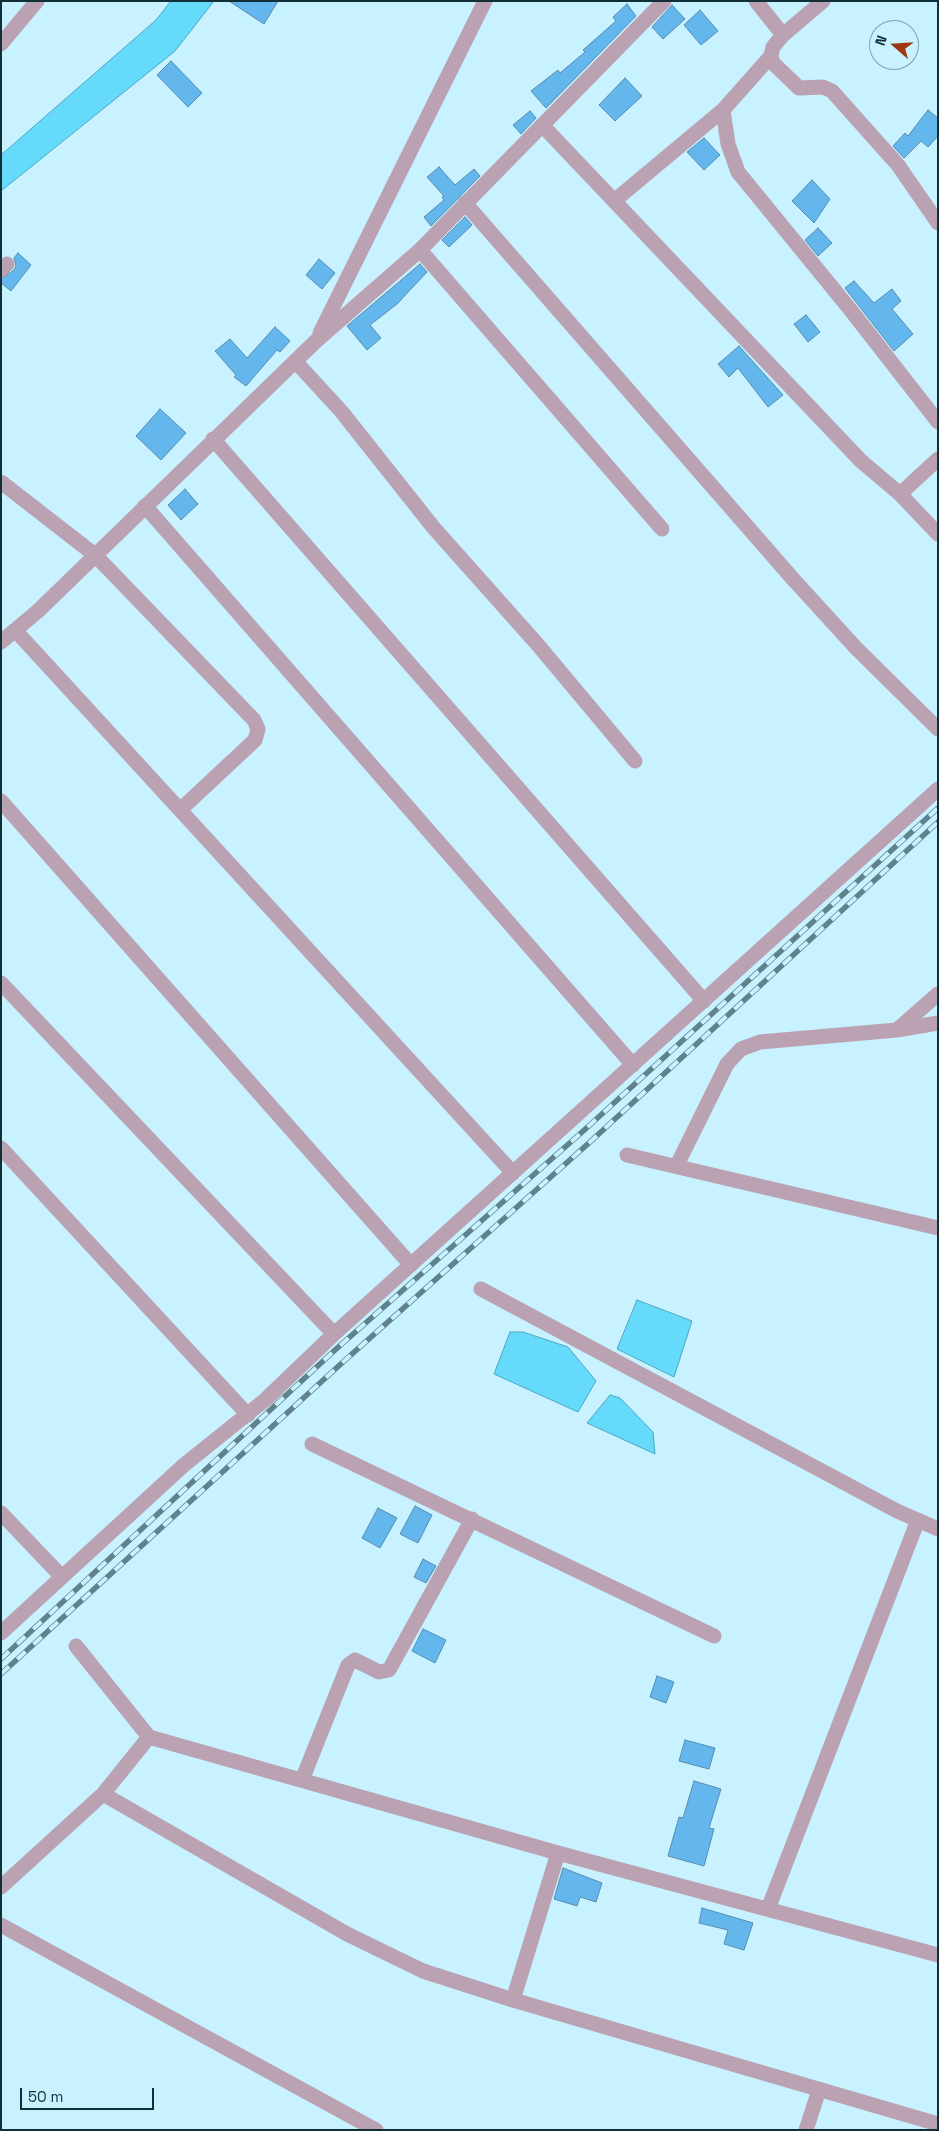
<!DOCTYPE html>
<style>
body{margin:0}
#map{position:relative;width:939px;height:2131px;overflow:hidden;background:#c8f2ff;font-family:"Space Grotesk",sans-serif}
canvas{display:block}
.frame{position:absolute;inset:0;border:2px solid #112f37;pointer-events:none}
.north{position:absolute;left:869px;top:20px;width:50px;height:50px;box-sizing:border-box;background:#c8f2ff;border:1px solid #7fa4af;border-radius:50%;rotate:289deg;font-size:14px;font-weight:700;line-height:20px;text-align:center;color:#112f37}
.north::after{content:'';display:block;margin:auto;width:18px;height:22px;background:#9e3810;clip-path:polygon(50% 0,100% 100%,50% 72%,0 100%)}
.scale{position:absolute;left:20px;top:2088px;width:134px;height:22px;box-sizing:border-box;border:2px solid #112f37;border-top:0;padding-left:6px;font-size:15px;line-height:18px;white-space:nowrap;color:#112f37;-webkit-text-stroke:4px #c8f2ff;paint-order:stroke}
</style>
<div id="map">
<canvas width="939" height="2131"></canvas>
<div class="frame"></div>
<div class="north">N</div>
<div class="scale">50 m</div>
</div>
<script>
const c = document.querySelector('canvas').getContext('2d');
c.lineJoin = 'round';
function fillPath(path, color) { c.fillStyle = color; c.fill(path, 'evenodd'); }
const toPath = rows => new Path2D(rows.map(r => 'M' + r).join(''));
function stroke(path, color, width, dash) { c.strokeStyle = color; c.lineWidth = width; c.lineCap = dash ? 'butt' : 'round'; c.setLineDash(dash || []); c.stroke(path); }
const water = toPath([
 [171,1,214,1,175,51,1,191,1,155,156,20,171,1],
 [637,1300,692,1321,674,1377,617,1349,637,1300],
 [510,1332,523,1332,568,1347,596,1381,578,1412,494,1374,510,1332],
 [610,1395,620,1398,653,1432,655,1454,587,1423,610,1395]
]);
fillPath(water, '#66dafa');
stroke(water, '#4ca7c0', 1);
const building = toPath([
 [229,1,278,1,264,24,229,1],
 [627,4,636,16,546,108,531,91,558,70,560,73,585,52,583,50,616,21,613,17,627,4],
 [672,5,685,19,663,39,652,27,672,5],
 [700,10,718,31,701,45,684,25,700,10],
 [171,61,202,93,188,107,157,75,171,61],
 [625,78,642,96,615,121,599,105,625,78],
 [928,110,938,118,938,136,928,147,921,141,904,158,893,146,905,133,908,136,928,110],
 [530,111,536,118,521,134,513,125,530,111],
 [704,138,720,155,704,170,687,152,704,138],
 [439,167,455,185,474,169,480,176,431,226,424,217,444,200,442,197,444,196,427,177,439,167],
 [812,180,830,199,814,223,792,201,812,180],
 [465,217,472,225,449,247,442,240,465,217],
 [818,228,832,243,818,256,805,240,818,228],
 [18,253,31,265,11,291,1,283,1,279,14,270,16,266,14,258,18,253],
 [319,259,335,273,322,289,306,275,319,259],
 [420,264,427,272,397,304,370,325,381,338,367,350,347,326,420,264],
 [854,281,874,303,892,289,901,301,892,309,913,334,894,351,845,288,854,281],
 [806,315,820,332,808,342,794,324,806,315],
 [275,327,290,341,280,352,277,350,246,386,234,377,236,375,215,351,230,339,247,358,275,327],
 [739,346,783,395,768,407,738,368,729,377,718,364,739,346],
 [160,409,186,433,161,460,136,436,160,409],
 [185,489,198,504,181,520,168,505,185,489],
 [415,1506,432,1515,418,1543,400,1534,415,1506],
 [378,1508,397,1518,380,1548,362,1538,378,1508],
 [423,1559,436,1566,426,1583,414,1577,423,1559],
 [423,1629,446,1640,435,1663,412,1651,423,1629],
 [657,1676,674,1682,666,1703,650,1697,657,1676],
 [685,1740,715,1748,709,1769,679,1761,685,1740],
 [694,1781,721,1789,709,1828,714,1829,704,1866,668,1856,679,1817,683,1818,694,1781],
 [563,1868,602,1883,596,1902,580,1897,577,1906,554,1899,563,1868],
 [702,1908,753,1923,744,1950,724,1944,728,1930,699,1923,702,1908]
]);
fillPath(building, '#63b7ed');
stroke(building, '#588caf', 1);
stroke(toPath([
 [756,1,783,35],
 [823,1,783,35,773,47,771,56,773,63,799,88,823,87,832,91,898,165,938,223],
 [1,44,37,1],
 [723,110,728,144,738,172,849,308,938,422],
 [542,125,861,461,900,494],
 [614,201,723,110,771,56],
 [465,203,793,579,856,648,938,729],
 [420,250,662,529],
 [1,270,7,264],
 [320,333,485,1],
 [295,361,341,411,433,527,538,645,635,761],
 [213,439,704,1001],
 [938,459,900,494,938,534],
 [1,482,95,555,254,720,258,729,255,740,180,810],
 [145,506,633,1065],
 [15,630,513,1173],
 [1,642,38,611,316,341,420,250,664,1],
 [1,801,411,1265],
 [1,983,334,1334],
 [897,1030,938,994],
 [1,1148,248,1415],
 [627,1155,938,1228],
 [677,1165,727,1064,741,1049,760,1042,897,1030,938,1023],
 [481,1289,897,1511,938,1529],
 [312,1444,714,1636],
 [1,1513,62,1577],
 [1,1633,184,1465,265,1400,334,1334,938,789],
 [76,1646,149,1737,558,1853,938,1955],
 [302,1780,348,1665,355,1660,379,1672,389,1670,472,1519],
 [103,1794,347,1934,423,1971,513,2000,938,2124],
 [1,1887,103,1794,149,1737],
 [768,1909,918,1520],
 [1,1925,376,2130],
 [513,2000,558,1853],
 [806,2130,819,2090]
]), '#baa2b2', 15);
const rail = toPath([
 [1,1659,335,1350,581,1133,938,808],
 [1,1674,343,1362,590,1142,938,822]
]);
stroke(rail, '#5f828c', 5.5);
stroke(rail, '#c8f2ff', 4, [11]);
</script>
